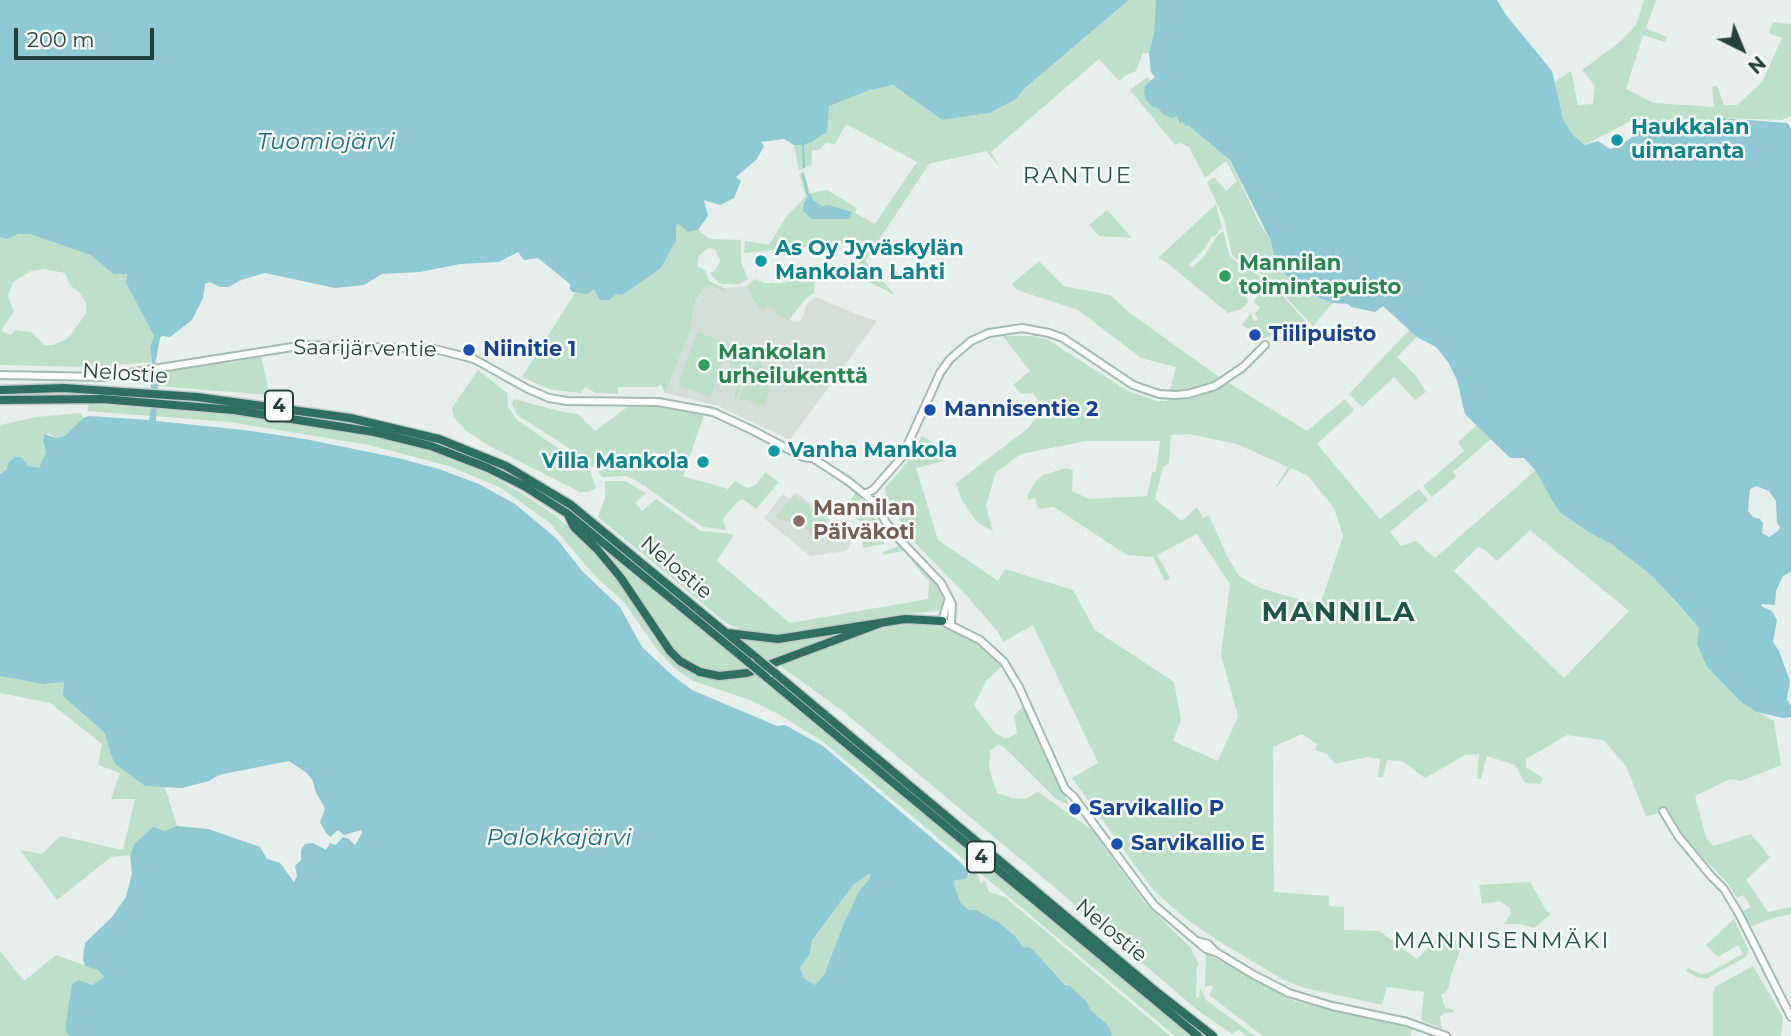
<!DOCTYPE html>
<meta charset="utf-8">
<style>
body{margin:0}
#map{position:relative;width:1791px;height:1036px;overflow:hidden;background:#e6efeb;font-family:Montserrat,sans-serif}
canvas{display:block}
.north{position:absolute;left:1707px;top:14px;width:70px;height:70px;-webkit-text-stroke:5px #f7fbf9;paint-order:stroke;rotate:137deg;font-size:19px;font-weight:700;line-height:28px;text-align:center;color:#24423a}
.north::after{content:'';display:block;margin:auto;width:24px;height:32px;background:#24423a;clip-path:polygon(50% 0,100% 100%,50% 72%,0 100%)}
.scale{position:absolute;left:14px;top:28px;width:140px;height:32px;box-sizing:border-box;border:4px solid #24423a;border-top:0;padding-left:9px;font-size:21px;line-height:24px;white-space:nowrap;color:#24423a;-webkit-text-stroke:5px #f7fbf9;paint-order:stroke}
</style>
<div id="map">
<canvas width="1791" height="1036"></canvas>
<div class="north">N</div>
<div class="scale">200 m</div>
</div>
<script>
const c = document.querySelector('canvas').getContext('2d');
c.lineJoin = 'round';
function fillPath(path, color) { c.fillStyle = color; c.fill(path, 'evenodd'); }
const toPath = rows => new Path2D(rows.map(r => 'M' + r).join(''));
function stroke(path, color, width, dash) { c.strokeStyle = color; c.lineWidth = width; c.lineCap = dash ? 'butt' : 'round'; c.setLineDash(dash || []); c.stroke(path); }
function write(font, color, halo, rows, align = 'center') {
  c.font = font + ' Montserrat,sans-serif'; c.lineWidth = 5; c.setLineDash([]); c.textBaseline = 'middle'; c.strokeStyle = halo; c.fillStyle = color; for (const [text, x, y, turn = 0] of rows) {
    c.save(); c.translate(x, y); c.rotate((+turn || 0) * Math.PI / 180); c.textAlign = isNaN(turn) ? turn : align; if (halo) c.strokeText(text, 0, 0); c.fillText(text, 0, 0); c.restore();
  }
}
fillPath(toPath([
 [708,281,725,288,747,286,755,303,763,309,764,304,777,309,775,314,796,322,801,321,807,304,816,297,856,314,877,321,790,440,718,406,665,393,691,329,693,307],
 [796,492,839,528,842,536,852,542,847,551,810,556,764,518,783,494,790,499]
]), '#d4dfda');
fillPath(toPath([
 [1129,0,1156,0,1154,33,1149,53,1143,53,1136,71,1126,75,1119,81,1099,59,991,152,1000,167,986,151,929,164,865,261,895,295,859,277,858,242,744,253,745,241,769,245,786,217,806,196,799,174,804,172,810,193,827,190,857,208,855,213,875,224,917,162,846,124,835,144,826,143,819,150,812,150,811,165,799,171,794,145,812,142,827,132,828,106,870,90,893,85,942,120,990,113,1016,99,1025,88],
 [1644,0,1656,0,1646,28,1667,37,1665,42,1643,35,1626,89,1654,103,1714,107,1712,87,1717,85,1724,105,1737,105,1762,82,1782,38,1769,33,1773,22,1791,24,1791,116,1782,120,1721,118,1687,130,1656,121,1634,119,1585,145,1573,135,1563,119,1554,82,1571,71,1578,105,1593,104,1595,86,1582,70,1621,41,1636,25],
 [1147,77,1152,81,1145,86,1158,108,1168,115,1177,115,1179,123,1181,121,1189,126,1230,160,1258,220,1271,241,1274,257,1302,292,1333,303,1313,326,1267,277,1243,264,1232,255,1224,219,1207,182,1214,177,1226,191,1237,181,1226,161,1205,178,1189,147,1180,143,1175,145,1130,90],
 [1216,204,1222,228,1214,237,1212,236,1204,249,1189,265,1192,268,1203,258,1217,236,1223,231,1230,256,1242,266,1269,281,1308,324,1264,338,1242,325,1251,313,1254,322,1258,319,1255,314,1260,307,1253,302,1262,290,1259,287,1251,296,1249,284,1245,290,1248,302,1241,309,1228,313,1166,262,1158,258],
 [0,207,47,214,113,274,127,274,126,283,154,336,150,347,152,362,90,367,0,365],
 [44,269,65,273,71,286,80,293,86,303,86,313,73,332,67,339,53,345,44,345,31,332,15,330,11,335,1,331,14,311,8,296,13,282,31,271],
 [1107,210,1132,238,1099,236,1089,225],
 [678,224,688,232,698,230,710,239,741,240,741,262,748,279,740,284,720,284,710,273,715,271,720,261,715,249,709,248,699,255,697,266,705,270,709,281,727,290,726,292,707,284,701,292,693,307,691,329,665,393,661,384,657,387,618,387,618,394,596,393,585,387,581,393,562,391,549,389,522,377,575,293,594,289,610,300,616,294,622,295,633,288,661,268,676,241,676,225],
 [1039,261,1064,286,1110,295,1130,313,1219,377,1307,431,1345,399,1354,410,1317,444,1380,519,1419,489,1428,500,1390,532,1401,546,1416,541,1435,558,1536,470,1559,512,1590,533,1611,544,1651,575,1699,628,1697,644,1707,667,1740,701,1774,721,1781,765,1741,781,1730,779,1695,796,1706,838,1713,846,1751,834,1770,857,1746,880,1768,912,1791,907,1791,914,1773,918,1750,927,1742,912,1751,907,1743,895,1737,898,1729,885,1681,835,1668,811,1646,816,1626,766,1603,740,1567,735,1526,759,1526,767,1543,778,1540,784,1525,783,1515,765,1487,756,1481,779,1477,779,1479,754,1465,755,1425,778,1402,761,1387,760,1383,777,1378,777,1380,759,1368,757,1335,764,1328,755,1315,750,1317,744,1302,734,1273,747,1274,892,1329,896,1329,906,1344,907,1344,930,1379,931,1417,959,1439,937,1449,934,1459,945,1460,951,1451,975,1448,990,1441,995,1445,1008,1452,1009,1454,1012,1445,1013,1440,1017,1442,1029,1421,1020,1424,992,1387,987,1382,1005,1301,987,1282,979,1212,937,1185,918,1153,890,1072,778,1098,763,1033,625,1003,642,998,632,966,595,915,543,886,499,885,488,909,460,922,436,931,441,943,455,944,461,916,468,938,540,998,581,1005,569,1073,590,1095,630,1174,682,1181,719,1173,741,1218,761,1238,716,1221,655,1230,584,1197,534,1157,555,1170,578,1165,581,1153,557,1127,555,1054,507,1038,509,1035,498,1028,500,1028,494,1036,481,1043,475,1066,468,1073,470,1072,491,1089,499,1147,496,1152,472,1156,472,1160,441,1086,441,1021,454,996,472,986,505,993,532,976,521,961,499,956,483,1027,429,1044,409,1033,393,1021,394,1013,385,1030,371,1003,336,1033,336,1048,340,1128,391,1157,401,1167,401,1176,367,1141,358,1078,310,1017,290,1012,284],
 [1189,434,1237,444,1288,467,1276,486,1277,487,1291,468,1308,476,1334,508,1343,536,1320,605,1260,588,1239,576,1227,556,1209,515,1203,518,1197,507,1182,521,1155,499,1163,467,1169,463,1171,435],
 [1530,530,1629,611,1564,678,1454,571,1478,547,1485,550,1497,561],
 [808,278,809,282,815,282,814,293,806,298,789,320,775,314,776,309,765,305,763,310,755,303,747,286,754,279,765,283,781,283],
 [1410,329,1417,337,1397,357,1416,376,1426,392,1415,400,1394,377,1362,407,1349,394],
 [697,332,730,344,711,397,678,385],
 [738,342,744,345,745,351,752,359,736,399,733,397,741,375,730,370,730,362],
 [261,356,270,395,157,386,155,372,225,362,232,363],
 [759,359,765,371,761,383,771,387,764,406,744,399,742,401,739,399,753,364],
 [478,370,507,393,508,407,517,420,590,470,596,488,588,492,580,492,493,448,465,430,454,417,452,408],
 [514,399,563,412,578,414,595,431,630,405,670,407,704,415,683,476,728,489,735,481,748,488,756,485,765,472,779,482,756,509,743,499,737,502,723,519,726,530,703,527,637,481,626,476,602,477,597,470,566,446,517,415,512,403],
 [89,404,233,415,394,441,439,453,485,473,520,492,556,516,594,551,629,595,652,632,668,652,719,678,734,679,755,674,1191,1036,1175,1036,821,740,778,714,750,700,693,681,674,668,658,651,624,602,594,575,550,523,501,488,449,466,369,445,230,422,87,411],
 [81,413,83,418,65,436,56,438,48,433,43,440,46,452,39,468,28,466,21,458,0,474,0,425,36,417],
 [1477,425,1491,439,1453,472,1456,477,1432,497,1423,486,1464,451,1458,442],
 [605,481,625,481,646,493,635,503,642,511,656,499,701,531,733,534,732,538,717,561,790,623,928,599,929,582,904,551,883,555,883,552,899,546,940,586,944,603,938,611,894,615,781,635,745,631,726,623,598,517,605,499],
 [856,492,884,530,884,544,863,548,862,537,866,533,865,527,850,512,849,503],
 [794,495,827,520,826,523,838,530,836,532,824,524,821,541,815,541,800,520,796,523,778,519,776,516],
 [592,538,750,670,720,673,701,669,677,655,591,540],
 [921,624,949,629,969,637,995,656,1002,666,986,681,974,705,995,733,1006,739,1017,733,1014,716,1023,706,1069,805,1056,799,1005,748,998,744,990,751,989,768,997,793,1012,798,1025,799,1038,792,1091,829,1145,903,1190,947,1199,965,1197,967,1196,999,1199,997,1200,987,1206,1000,1255,1036,1246,1036,1239,1030,1232,1034,1196,1009,1053,886,840,709,779,665,891,626],
 [855,628,770,663,741,638,751,639],
 [0,656,28,659,222,775,182,788,165,787,177,826,208,829,260,847,267,859,280,863,285,869,139,840,134,844,130,855,111,857,57,900,20,850,42,854,60,836,123,850,135,799,111,799,120,773,98,765,102,744,50,703,0,693,0,676,26,681,29,677],
 [972,870,979,876,980,884,985,881,989,892,1005,897,1170,1036,1112,1036,1109,1026,1091,1010,1086,1001,1023,948,1016,937,976,910,969,910,960,902,954,883,955,880,969,876,969,872],
 [871,872,870,878,859,891,843,925,824,975,815,985,804,978,800,968,810,954,812,942,853,885],
 [1530,882,1546,910,1551,914,1534,928,1520,924,1504,924,1511,914,1510,908,1500,901,1482,904,1479,885],
 [1734,919,1748,949,1747,956,1706,979,1696,977,1686,971,1688,968,1701,974,1708,973,1743,954,1738,945,1718,957,1706,945],
 [0,951,24,981,56,955,98,970,104,977,92,985,79,980,72,984,69,1036,0,1036],
 [1206,953,1295,1001,1413,1029,1410,1036,1263,1036,1209,995,1213,987,1211,985,1205,987],
 [1753,966,1783,1017,1781,1036,1713,1036,1713,993,1715,987]
]), '#bfe0c8');
fillPath(toPath([
 [0,0,1129,0,1025,88,1016,99,990,113,942,120,893,85,870,90,829,106,827,132,812,142,803,145,794,145,784,139,761,142,764,146,757,159,736,177,741,181,734,198,720,205,704,200,708,216,698,230,688,232,678,224,676,225,676,241,661,268,633,288,622,295,616,294,610,300,600,300,594,289,587,294,572,292,570,289,570,284,538,258,524,260,518,252,499,262,460,264,420,272,382,274,364,285,335,288,265,273,241,280,229,287,220,287,210,282,205,284,203,298,192,320,170,337,162,336,160,338,155,366,158,384,156,421,244,430,305,439,398,458,439,469,479,484,515,504,557,539,582,571,620,607,642,647,673,676,692,690,777,726,785,725,823,746,959,861,969,872,966,879,955,880,954,883,960,902,969,910,976,910,998,922,1016,937,1023,948,1028,947,1033,950,1065,985,1070,986,1086,1001,1091,1010,1109,1026,1112,1036,69,1036,65,1030,72,984,79,980,92,985,104,977,98,970,85,966,83,959,85,943,112,917,126,897,132,873,130,855,134,844,153,827,165,831,177,826,208,829,260,847,267,859,280,863,294,882,297,876,295,866,301,860,301,850,305,844,313,843,326,850,330,843,336,845,343,837,349,839,355,845,362,833,361,830,344,835,338,830,330,837,326,833,320,822,325,809,315,790,313,781,307,773,289,761,218,775,209,781,182,788,145,786,115,764,111,755,105,733,63,696,64,682,42,684,0,676,0,474,7,469,8,463,15,457,21,457,28,466,39,468,46,452,43,440,44,434,56,438,65,436,83,418,89,416,149,420,153,397,150,381,152,362,150,347,154,336,126,283,127,274,113,274,91,255,30,234,18,234,6,239,0,237],
 [870,873,870,878,859,891,843,925,824,975,815,985,804,978,800,968,810,954,812,941,853,885],
 [1156,0,1497,0,1506,15,1552,71,1563,119,1573,135,1585,145,1598,141,1610,149,1624,143,1636,134,1636,128,1652,124,1662,128,1687,130,1721,118,1787,123,1791,128,1791,572,1783,576,1776,591,1775,605,1762,604,1761,606,1772,611,1777,620,1773,642,1779,651,1790,681,1787,699,1791,706,1791,717,1783,718,1757,712,1740,701,1707,667,1697,644,1699,628,1678,604,1651,575,1611,544,1590,533,1559,512,1535,470,1524,458,1510,458,1465,414,1457,380,1448,362,1436,347,1417,337,1383,306,1375,312,1351,307,1348,304,1333,303,1302,292,1281,269,1274,257,1271,241,1230,160,1189,126,1186,126,1182,122,1180,124,1177,116,1172,118,1164,115,1158,108,1153,107,1146,100,1144,94,1145,86,1155,77,1151,72,1149,53,1154,33],
 [1756,486,1769,491,1776,501,1777,523,1780,527,1778,531,1769,537,1762,533,1763,523,1760,519,1753,517,1748,511,1750,489],
 [810,193,813,200,822,206,828,205,852,212,850,219,811,219,803,211,804,203]
]), '#8ec9d4');
stroke(toPath([
 [803,145,804,167],
 [803,175,808,195]
]), '#8ec9d4', 2);
const secondary = toPath([
 [0,375,103,377,305,345,435,349,474,359,528,389,549,398,567,401,658,402,713,412,752,430,803,457,810,458],
 [808,455,848,481,874,502,887,524,900,540,941,583,952,604,951,624],
 [864,494,873,490,902,457,940,373,950,359,971,341,989,333,1022,328,1049,333,1063,338,1133,385,1159,394,1175,395,1188,394,1215,386,1243,367,1265,345],
 [949,598,942,621,980,640,1004,662,1019,687,1065,789,1074,797],
 [1073,796,1154,905,1206,949,1215,952],
 [1663,811,1678,836,1711,876,1724,889,1739,914,1791,1017],
 [1197,941,1208,944,1216,952,1254,975,1289,993,1332,1006,1407,1022,1446,1036]
]);
const highway = toPath([
 [0,390,64,388,197,397,350,418,439,439,506,466,571,505,758,659],
 [0,400,102,399,234,410,374,432,431,446,488,468,524,486,568,514,748,662],
 [569,517,574,527,597,549,621,578,670,651,680,661,700,672,719,676,747,673,881,623],
 [727,633,778,639,905,619,942,621],
 [775,673,1158,993,1213,1036],
 [766,677,1198,1036]
]);
stroke(secondary, '#a4bbb3', 10);
stroke(highway, '#c2cac8', 11);
stroke(secondary, '#fff', 6);
stroke(highway, '#2f6f62', 8);
const highwayBridge = toPath([
 [758,659,775,673],
 [748,662,766,677]
]);
stroke(highwayBridge, '#c2cac8', 11, []);
stroke(highwayBridge, '#2f6f62', 8);
for (const [x, y, r, color] of [
 [1617,140,7,"#0f9aa8"],
 [761,261,7,"#0f9aa8"],
 [1225,276,7,"#2e9e5b"],
 [1255,335,7,"#1a4fb4"],
 [469,350,7,"#1a4fb4"],
 [704,365,7,"#2e9e5b"],
 [930,410,7,"#1a4fb4"],
 [774,451,7,"#0f9aa8"],
 [703,462,7,"#0f9aa8"],
 [799,521,7,"#8d6e63"],
 [1075,809,7,"#1a4fb4"],
 [1117,844,7,"#1a4fb4"]
]) { const dot = new Path2D(); dot.arc(x, y, r, 0, 2 * Math.PI); c.fillStyle = color; c.fill(dot); stroke(dot, '#f7fbf9', 2.5); }
for (const [x, y, w] of [
 [279,406,28],
 [981,857,28]
]) { const box = new Path2D(); box.roundRect(x - w / 2, y - 15.5, w, 31, 5); c.fillStyle = '#f7fbf9'; c.fill(box); stroke(box, '#24423a', 2); }
write('bold 19px', '#24423a', null, [
 ["4",279,406],
 ["4",981,857]
]);
write('bold 21px', '#0d838f', '#f7fbf9', [
 ["Haukkalan",1631,128],
 ["uimaranta",1631,152],
 ["As Oy Jyväskylän",775,249],
 ["Mankolan Lahti",775,273],
 ["Vanha Mankola",788,451],
 ["Villa Mankola",689,462,"right"]
], 'left');
write('bold 21px', '#27864d', '#f7fbf9', [
 ["Mannilan",1239,264],
 ["toimintapuisto",1239,288],
 ["Mankolan",718,353],
 ["urheilukenttä",718,377]
], 'left');
write('bold 21px', '#164399', '#f7fbf9', [
 ["Tiilipuisto",1269,335],
 ["Niinitie 1",483,350],
 ["Mannisentie 2",944,410],
 ["Sarvikallio P",1089,809],
 ["Sarvikallio E",1131,844]
], 'left');
write('21px', '#24423a', '#f7fbf9', [
 ["Saarijärventie",365,349,1],
 ["Nelostie",125,374,4],
 ["Nelostie",676,568,40],
 ["Nelostie",1111,931,40]
]);
write('bold 21px', '#785e54', '#f7fbf9', [
 ["Mannilan",813,509],
 ["Päiväkoti",813,533]
], 'left');
write('italic 23px', '#1c6f80', '#f7fbf9', [
 ["Tuomiojärvi",326,142],
 ["Palokkajärvi",559,838]
]);
c.letterSpacing = '2px';
write('23px', '#1f5548', '#f7fbf9', [
 ["RANTUE",1078,176],
 ["MANNISENMÄKI",1502,941]
]);
c.letterSpacing = '0px';
c.letterSpacing = '2px';
write('bold 28px', '#1f5548', '#f7fbf9', [
 ["MANNILA",1339,613]
]);
c.letterSpacing = '0px';
</script>
